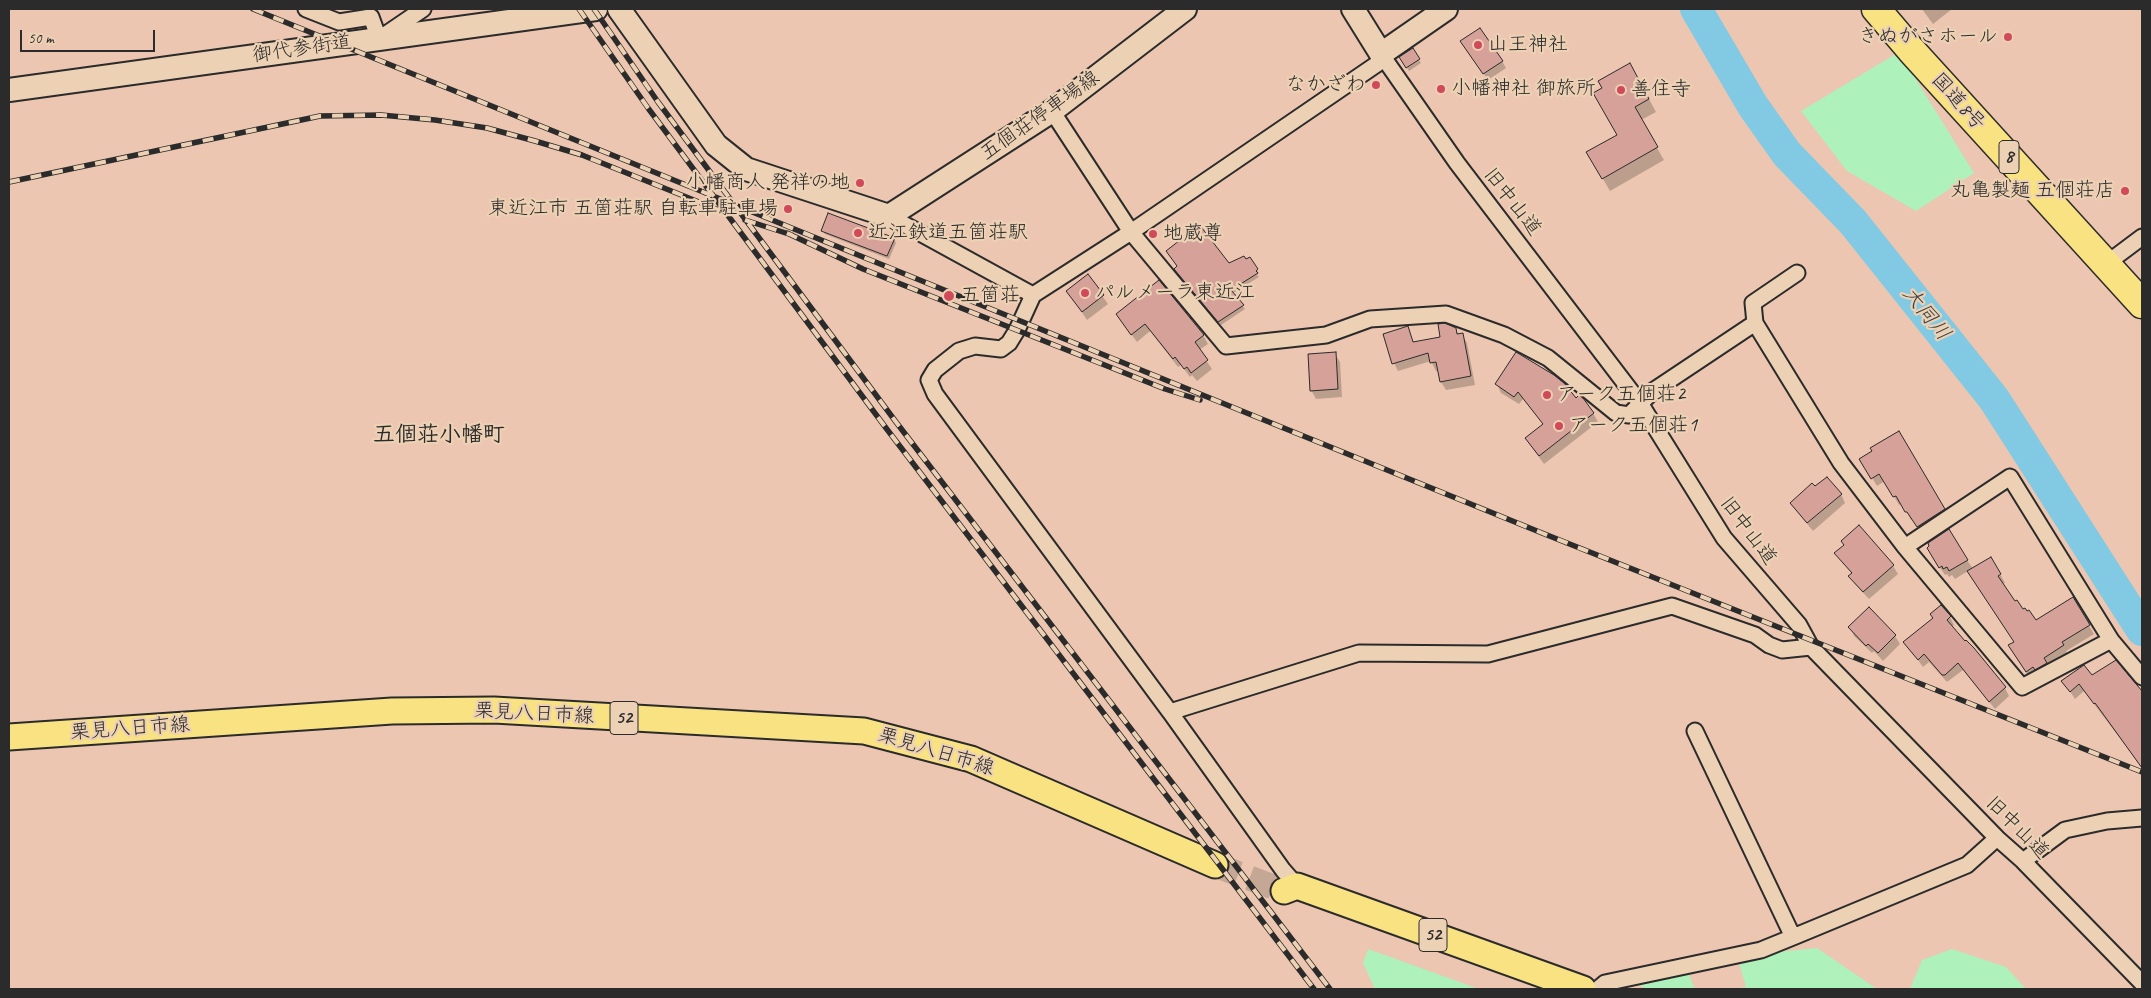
<!DOCTYPE html>
<meta charset="utf-8">
<style>
body{margin:0}
#map{position:relative;width:2151px;height:998px;overflow:hidden;background:#ecc6b0;font-family:Caveat,sans-serif}
canvas{display:block}
.frame{position:absolute;inset:0;border:10px solid #2b2b2b;pointer-events:none}
.scale{position:absolute;left:20px;top:30px;width:135px;height:22px;box-sizing:border-box;border:2px solid #2b2b2b;border-top:0;padding-left:6px;font-size:15px;line-height:18px;white-space:nowrap;color:#2b2b2b;-webkit-text-stroke:4px #edd1b4;paint-order:stroke}
</style>
<div id="map">
<canvas width="2151" height="998"></canvas>
<div class="frame"></div>
<div class="scale">50 m</div>
</div>
<script>
const c = document.querySelector('canvas').getContext('2d');
c.lineJoin = 'round';
function fillPath(path, color) { c.fillStyle = color; c.fill(path, 'evenodd'); }
const toPath = rows => new Path2D(rows.map(r => 'M' + r).join(''));
function stroke(path, color, width, dash) { c.strokeStyle = color; c.lineWidth = width; c.lineCap = dash ? 'butt' : 'round'; c.setLineDash(dash || []); c.stroke(path); }
function write(font, color, halo, rows, align = 'center') {
  c.font = font + ' Caveat,"Klee One",sans-serif'; c.lineWidth = 4.5; c.setLineDash([]); c.textBaseline = 'middle'; c.strokeStyle = halo; c.fillStyle = color; for (const [text, x, y, turn = 0] of rows) {
    c.save(); c.translate(x, y); c.rotate((+turn || 0) * Math.PI / 180); c.textAlign = isNaN(turn) ? turn : align; if (halo) c.strokeText(text, 0, 0); c.fillText(text, 0, 0); c.restore();
  }
}
fillPath(toPath([
 [1899,52,1974,173,1916,211,1847,171,1801,111],
 [1817,948,1877,989,1735,989,1746,987,1737,956],
 [1368,949,1479,989,1375,989,1363,963],
 [1952,949,2006,967,2026,989,1910,989,1922,960],
 [1686,967,1695,989,1649,989,1626,981]
]), '#aef1bb');
fillPath(toPath([
 [1922,9,1952,9,1933,24],
 [1466,48,1502,61,1506,68,1488,80],
 [1412,50,1421,63,1409,71,1401,58],
 [1637,77,1656,112,1641,120,1664,160,1610,191,1588,153,1618,135],
 [823,231,894,239,896,243,889,259,825,234],
 [1249,258,1259,273,1257,275,1259,277,1233,293,1245,309,1221,325,1177,273,1229,265],
 [1088,276,1108,304,1087,320,1068,291],
 [1117,315,1203,335,1208,344,1199,350,1212,369,1197,381,1192,375,1190,377,1181,365,1178,367,1150,331,1137,342],
 [1407,328,1414,343,1442,338,1455,329,1459,335,1462,335,1467,343,1475,385,1446,390,1441,382,1439,371,1436,371,1431,361,1398,371,1394,363],
 [1335,354,1340,362,1342,397,1316,399,1311,390],
 [1497,384,1576,400,1593,413,1598,422,1544,464,1526,439,1544,425,1523,399,1519,404,1501,393],
 [1898,433,1949,518,1923,535,1913,519,1911,520,1902,503,1899,505,1885,481,1877,486,1861,459],
 [1841,494,1845,503,1813,531,1791,504],
 [1859,527,1893,566,1898,574,1869,599,1855,584,1850,576,1852,574,1836,553,1845,546],
 [1933,557,1967,560,1973,569,1991,558,2005,583,2002,584,2014,603,2035,622,2073,599,2094,634,2066,651,2068,654,2031,680,2014,654,2015,643,1968,571,1955,579,1952,575,1949,577,1947,574,1945,575],
 [1869,608,1895,636,1900,644,1883,661,1874,651,1872,653,1854,636,1850,627],
 [1950,617,1954,625,1951,627,2005,688,2009,696,1995,709,1963,670,1947,682,1929,662,1923,667,1905,642],
 [2092,677,2142,696,2142,705,2138,709,2142,715,2142,767,2084,691,2075,699,2063,681]
]), '#0003');
stroke(toPath([
 [1696,9,1753,106,1787,154,1853,222,1994,399,2142,630]
]), '#82c9e3', 32);
const building = toPath([
 [1480,28,1503,61,1483,74,1460,41,1480,28],
 [1413,48,1420,59,1406,68,1399,57,1413,48],
 [1630,63,1649,99,1635,107,1658,147,1602,179,1586,152,1617,135,1593,93,1602,88,1598,81,1630,63],
 [828,213,895,238,887,256,821,231,828,213],
 [1202,228,1229,263,1244,256,1246,259,1250,257,1258,269,1256,271,1258,273,1231,290,1244,305,1218,322,1174,269,1177,266,1166,251,1184,237,1186,240,1202,228],
 [1088,274,1104,295,1082,312,1066,291,1088,274],
 [1159,280,1204,335,1195,342,1208,360,1191,373,1187,367,1184,369,1175,357,1173,359,1145,324,1131,335,1116,314,1159,280],
 [1445,323,1456,328,1457,334,1463,333,1471,376,1440,382,1436,362,1430,363,1428,353,1392,364,1383,334,1408,326,1413,342,1440,337,1438,324,1445,323],
 [1336,352,1338,389,1310,391,1308,354,1336,352],
 [1516,352,1554,375,1564,383,1576,398,1579,395,1583,398,1594,413,1539,456,1525,438,1543,424,1518,392,1514,397,1495,384,1516,352],
 [1899,431,1945,509,1917,527,1907,512,1905,512,1896,496,1893,497,1879,474,1871,479,1859,459,1872,451,1870,448,1899,431],
 [1827,477,1842,494,1807,523,1790,503,1812,483,1815,486,1827,477],
 [1859,525,1894,565,1863,592,1848,576,1852,573,1834,553,1844,545,1841,541,1859,525],
 [1949,529,1968,560,1949,571,1947,567,1943,569,1942,566,1939,568,1927,548,1929,546,1928,543,1949,529],
 [1991,557,2001,574,1998,576,2015,601,2017,600,2023,609,2025,608,2027,611,2029,610,2036,620,2073,597,2090,625,2062,642,2064,645,2044,658,2047,663,2035,670,2033,667,2026,672,2008,645,2014,642,1967,571,1991,557],
 [1941,605,1951,616,1947,620,1965,641,1966,640,1974,648,2006,687,1989,702,1958,663,1945,675,1942,675,1924,654,1918,660,1903,642,1933,618,1930,614,1941,605],
 [1869,607,1896,635,1878,653,1868,644,1866,646,1848,627,1869,607],
 [2116,660,2142,691,2142,768,2098,707,2095,703,2094,704,2079,684,2070,692,2061,681,2084,665,2092,675,2116,660]
]);
fillPath(building, '#d5a199');
stroke(building, '#2b2b2b', 1);
stroke(toPath([
 [1215,865,1284,891]
]), '#c5a795', 25, [25, 12]);
const street = toPath([
 [306,9,339,22,371,17,379,39,423,9],
 [1381,54,1457,163,1640,403,1724,538,1799,625,1811,647,1997,838,2023,861,2142,983],
 [1052,111,1131,232,1226,346,1326,335,1370,319,1446,314,1504,335,1548,358,1616,413,1629,415,1653,391,1755,323,1841,463,1905,547,2022,687,2111,640,2142,677],
 [889,216,1033,295],
 [2106,264,2142,237],
 [1755,323,1753,303,1797,273],
 [1905,547,2010,477,2111,640],
 [1170,712,935,394,929,380,935,370,959,351,975,346,1001,349,1009,343,1017,330,1033,295,1131,232,1377,64,1381,54],
 [1695,731,1793,937,1967,865,1997,838],
 [2023,861,2065,830,2107,821,2142,818],
 [1297,886,1283,870,1170,712,1359,653,1488,654,1672,606,1755,635,1769,645,1782,650,1811,647],
 [1598,989,1605,983,1761,950,1793,937]
]);
const secondary = toPath([
 [619,9,716,145,746,169,889,216,1052,111,1185,9],
 [1353,9,1381,54,1446,9],
 [9,90,596,9]
]);
const primary = toPath([
 [9,737,392,711,494,710,864,731,971,759,1215,865],
 [1284,891,1297,886,1583,989]
]);
const highway = toPath([
 [1876,9,1911,50,2142,304]
]);
stroke(street, '#2b2b2b', 19);
stroke(secondary, '#2b2b2b', 26);
stroke(primary, '#2b2b2b', 29);
stroke(highway, '#2b2b2b', 31);
stroke(street, '#edd1b4', 15);
stroke(secondary, '#edd1b4', 22);
stroke(primary, '#f8e281', 25);
stroke(highway, '#f8e281', 28);
const rail = toPath([
 [253,9,1542,533,2142,772],
 [579,9,648,108,886,428,1314,989],
 [594,9,658,102,896,422,1330,989],
 [9,182,320,116,381,115,435,120,487,128,535,141,582,155,726,213],
 [745,220,792,235],
 [787,233,863,269,1165,389,1200,400]
]);
stroke(rail, '#2b2b2b', 5.5);
stroke(rail, '#edd1b4', 4, [11]);
for (const [x, y, r, color] of [
 [2008,37,5,"#d1495b"],
 [1478,45,5,"#d1495b"],
 [1376,85,5,"#d1495b"],
 [1441,89,5,"#d1495b"],
 [1621,90,5,"#d1495b"],
 [860,183,5,"#d1495b"],
 [2125,191,5,"#d1495b"],
 [788,209,5,"#d1495b"],
 [858,233,5,"#d1495b"],
 [1153,234,5,"#d1495b"],
 [1085,293,5,"#d1495b"],
 [949,296,6,"#d1495b"],
 [1547,395,5,"#d1495b"],
 [1559,426,5,"#d1495b"]
]) { const dot = new Path2D(); dot.arc(x, y, r, 0, 2 * Math.PI); c.fillStyle = color; c.fill(dot); stroke(dot, '#edd1b4', 2); }
for (const [x, y, w] of [
 [2009,157,20],
 [624,718,28],
 [1433,935,28]
]) { const box = new Path2D(); box.roundRect(x - w / 2, y - 16.5, w, 33, 4); c.fillStyle = '#edd1b4'; c.fill(box); stroke(box, '#2b2b2b', 1); }
write('bold 19px', '#2b2b2b', null, [
 ["8",2009,157],
 ["52",624,718],
 ["52",1433,935]
]);
write('20px', '#2b2b2b', '#edd1b4', [
 ["きぬがさホール",1998,37,"right"],
 ["山王神社",1488,45],
 ["なかざわ",1366,85,"right"],
 ["小幡神社 御旅所",1451,89],
 ["善住寺",1631,90],
 ["小幡商人 発祥の地",850,183,"right"],
 ["丸亀製麺 五個荘店",2115,191,"right"],
 ["東近江市 五箇荘駅 自転車駐車場",778,209,"right"],
 ["近江鉄道五箇荘駅",868,233],
 ["地蔵尊",1163,234],
 ["パルメーラ東近江",1095,293],
 ["五箇荘",960,296],
 ["アーク五個荘2",1557,395],
 ["アーク五個荘1",1569,426]
], 'left');
write('20px', '#2b2b2b', '#edd1b4', [
 ["御代参街道",302,49,-8],
 ["国道8号",1958,102,48],
 ["五個荘停車場線",1040,116,-35],
 ["旧中山道",1512,202,52],
 ["旧中山道",1748,531,53],
 ["栗見八日市線",534,714,3],
 ["栗見八日市線",130,729,-4],
 ["栗見八日市線",936,752,17],
 ["旧中山道",2017,828,45]
]);
write('italic 21px', '#384347', '#edd1b4', [
 ["大同川",1926,314,51]
]);
write('bold 22px', '#2b2b2b', '#edd1b4', [
 ["五個荘小幡町",439,435]
]);
</script>
